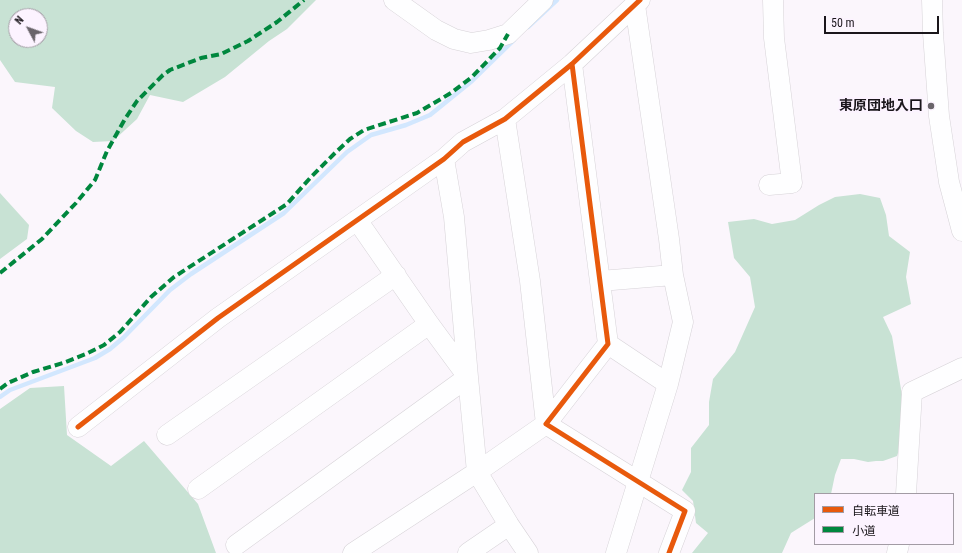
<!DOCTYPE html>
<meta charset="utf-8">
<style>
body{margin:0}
#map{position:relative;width:962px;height:553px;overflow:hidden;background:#fbf6fc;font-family:"Roboto Condensed","Noto Sans JP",sans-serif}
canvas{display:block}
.legend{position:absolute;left:814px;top:493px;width:140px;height:52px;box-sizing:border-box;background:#fcf3ff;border:1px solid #a29ba4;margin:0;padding:5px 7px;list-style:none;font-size:12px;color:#1a161b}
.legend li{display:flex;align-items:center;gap:8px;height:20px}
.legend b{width:20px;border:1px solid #a29ba4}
.north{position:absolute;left:8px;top:8px;width:40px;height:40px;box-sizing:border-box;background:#fcf3ff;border:1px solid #a29ba4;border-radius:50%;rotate:311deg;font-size:11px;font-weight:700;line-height:16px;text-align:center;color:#1a161b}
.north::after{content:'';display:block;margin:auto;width:14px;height:18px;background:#69646a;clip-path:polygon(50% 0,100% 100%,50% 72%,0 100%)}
.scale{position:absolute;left:824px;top:16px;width:115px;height:18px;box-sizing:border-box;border:2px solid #1a161b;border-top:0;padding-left:5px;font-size:12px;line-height:14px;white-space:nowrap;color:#1a161b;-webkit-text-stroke:3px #fcf3ff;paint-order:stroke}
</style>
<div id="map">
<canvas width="962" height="553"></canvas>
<ul class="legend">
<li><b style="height:5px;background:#e8590c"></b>自転車道</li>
<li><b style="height:5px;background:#00873e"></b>小道</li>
</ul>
<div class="north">N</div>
<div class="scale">50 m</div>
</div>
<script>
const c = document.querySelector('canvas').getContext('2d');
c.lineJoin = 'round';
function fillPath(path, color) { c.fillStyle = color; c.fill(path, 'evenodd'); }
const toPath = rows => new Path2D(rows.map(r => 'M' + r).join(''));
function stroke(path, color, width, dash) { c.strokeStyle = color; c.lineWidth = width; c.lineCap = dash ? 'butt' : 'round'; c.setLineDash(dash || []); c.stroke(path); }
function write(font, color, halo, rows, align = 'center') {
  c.font = font + ' "Roboto Condensed","Noto Sans JP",sans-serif'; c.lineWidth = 4; c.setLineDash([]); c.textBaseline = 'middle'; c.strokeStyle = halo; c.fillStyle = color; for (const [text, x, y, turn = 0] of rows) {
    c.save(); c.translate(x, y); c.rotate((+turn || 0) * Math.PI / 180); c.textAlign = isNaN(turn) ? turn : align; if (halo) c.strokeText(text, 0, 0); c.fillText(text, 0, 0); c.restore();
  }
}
fillPath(toPath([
 [0,0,316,0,287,29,269,41,225,77,183,102,150,95,137,119,113,141,93,142,76,131,52,108,55,87,15,82,0,60],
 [16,16,40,16,40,40,16,40],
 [0,193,29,225,27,239,0,259],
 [860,194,880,198,886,215,889,236,910,252,906,277,911,304,883,317,892,336,902,395,903,438,897,456,883,461,876,461,868,462,854,459,841,459,835,475,831,494,815,494,815,518,791,533,782,553,692,553,708,533,696,523,693,501,682,490,691,472,691,448,709,425,709,402,713,379,735,352,755,307,750,277,734,258,728,222,754,219,772,224,795,220,819,205,835,197],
 [64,386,67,435,111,466,144,441,198,504,216,553,0,553,0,409,30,388]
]), '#c8e2d4');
stroke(toPath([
 [528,27,557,0],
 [0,397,10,390,95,358,110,349,123,338,170,290,191,274,284,213,347,152,371,135,406,125,430,115,472,81,514,40]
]), '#d2e7fe', 4.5);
const minor = toPath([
 [394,0,436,30,454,39,471,43,489,40,508,34,543,0],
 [932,0,933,33,939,116,949,182,962,231],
 [572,64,608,344,546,424,685,511,669,553],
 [769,185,792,183,774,38,773,0],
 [357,220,429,324,468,377,477,472,509,525,528,553],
 [600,281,673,275],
 [608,344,668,384],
 [78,427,218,318,444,159,463,142,505,119,572,64,640,0],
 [167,435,396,275],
 [198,489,429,324],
 [906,494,912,392,962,368],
 [236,545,468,377,454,217,444,159],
 [353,553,477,472,546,424,530,281,505,119],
 [468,553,509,525],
 [616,553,668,384,683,322,673,275,669,239,635,5],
 [897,553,899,544]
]);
stroke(minor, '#d6d2d7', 21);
stroke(minor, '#fefeff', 20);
stroke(toPath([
 [0,273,42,239,76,203,95,180,107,151,125,119,137,101,163,75,170,70,201,58,221,54,248,41,277,22,304,0],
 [0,389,8,383,33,372,63,363,86,354,104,345,120,332,151,297,174,277,287,204,311,177,335,153,350,139,364,130,417,113,451,93,472,77,500,48,508,34]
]), '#00873e', 4, [8, 4]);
stroke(toPath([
 [572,64,608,344,546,424,685,511,669,553],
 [78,427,218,318,444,159,463,142,505,119,572,64,640,0]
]), '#e8590c', 5);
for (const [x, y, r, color] of [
 [931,106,4,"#69646a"]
]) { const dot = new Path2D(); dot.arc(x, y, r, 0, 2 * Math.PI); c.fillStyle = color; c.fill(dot); stroke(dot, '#fcf3ff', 1.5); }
write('bold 14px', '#1a161b', '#fcf3ff', [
 ["東原団地入口",923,106]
], 'right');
</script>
